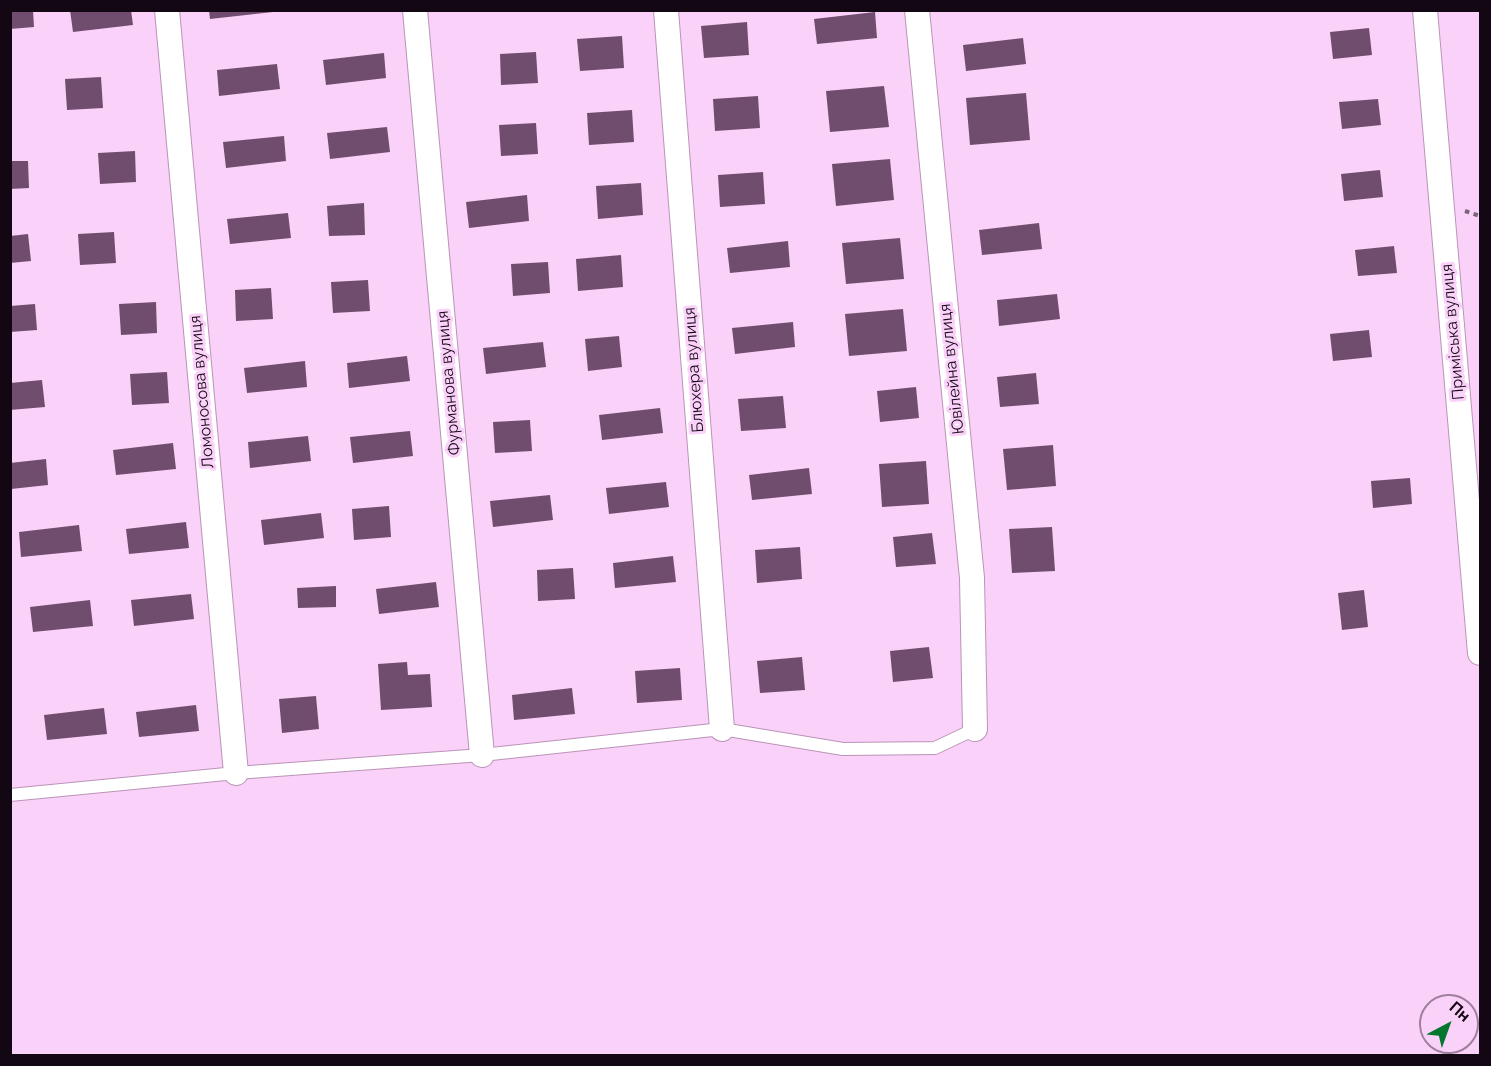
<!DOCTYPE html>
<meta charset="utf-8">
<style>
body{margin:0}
#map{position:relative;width:1491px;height:1066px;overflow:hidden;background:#fad1f8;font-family:Raleway,sans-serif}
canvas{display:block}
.frame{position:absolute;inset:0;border:12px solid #140714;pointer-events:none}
.north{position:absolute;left:1419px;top:994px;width:60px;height:60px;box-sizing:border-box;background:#fad1f8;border:2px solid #9e809d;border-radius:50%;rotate:41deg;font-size:16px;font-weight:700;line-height:24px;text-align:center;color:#140714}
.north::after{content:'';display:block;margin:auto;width:21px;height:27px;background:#03772c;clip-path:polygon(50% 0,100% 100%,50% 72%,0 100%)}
</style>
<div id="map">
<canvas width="1491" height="1066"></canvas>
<div class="frame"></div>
<div class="north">Пн</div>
</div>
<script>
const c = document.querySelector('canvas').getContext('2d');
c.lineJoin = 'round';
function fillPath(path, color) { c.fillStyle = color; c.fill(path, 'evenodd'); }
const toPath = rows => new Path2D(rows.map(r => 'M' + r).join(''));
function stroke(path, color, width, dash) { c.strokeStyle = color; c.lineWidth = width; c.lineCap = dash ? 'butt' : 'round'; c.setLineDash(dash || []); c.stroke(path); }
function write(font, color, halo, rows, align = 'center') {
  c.font = font + ' Raleway,sans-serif'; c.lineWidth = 6; c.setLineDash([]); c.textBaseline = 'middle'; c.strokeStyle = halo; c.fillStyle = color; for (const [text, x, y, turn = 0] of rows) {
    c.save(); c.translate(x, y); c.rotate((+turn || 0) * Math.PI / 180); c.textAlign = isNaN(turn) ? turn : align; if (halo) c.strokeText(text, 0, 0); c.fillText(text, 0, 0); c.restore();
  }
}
fillPath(toPath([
 [10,10,33,10,34,27,10,29],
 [70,10,131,10,133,25,73,32],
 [209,10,273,10,273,12,210,19],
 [875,12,877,38,817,44,814,19],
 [747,22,749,55,704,58,701,26],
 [1369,28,1372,55,1333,59,1330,32],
 [622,36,624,68,580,71,577,39],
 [1023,38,1026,64,966,71,963,45],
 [536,52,538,83,501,85,500,54],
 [384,53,386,78,326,85,323,60],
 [277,64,280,89,219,96,217,70],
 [101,77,103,108,67,110,65,79],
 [884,86,889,127,830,132,826,91],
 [1026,93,1030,140,970,145,966,98],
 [758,96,760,128,715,131,713,99],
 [1378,99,1381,125,1342,129,1339,102],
 [632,110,634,142,589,145,587,113],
 [536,123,538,154,501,156,499,125],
 [387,127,390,152,330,159,327,133],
 [284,136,286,161,226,168,223,142],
 [135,151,136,182,100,184,98,153],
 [890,159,894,200,836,206,832,164],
 [10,161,28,161,29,188,10,189],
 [1380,170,1383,197,1344,201,1341,174],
 [763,172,765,204,720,207,718,175],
 [641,183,643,215,598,219,596,186],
 [527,195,529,221,469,228,466,202],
 [364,203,365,235,329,236,327,206],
 [288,213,291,238,230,244,227,219],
 [1039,223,1042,249,982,255,979,230],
 [114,232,116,263,80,265,78,234],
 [28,234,31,261,10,263,10,236],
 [900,238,904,279,846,284,842,243],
 [788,241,790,267,730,273,727,248],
 [1394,246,1397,273,1358,276,1355,250],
 [621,255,623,287,578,291,576,259],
 [548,262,550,293,513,296,511,264],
 [368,280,370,311,333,313,331,282],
 [271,288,273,319,236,321,235,290],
 [1057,294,1060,319,999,326,997,300],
 [156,302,157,333,121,335,119,304],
 [35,304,37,330,10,332,10,306],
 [903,309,907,351,849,356,845,314],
 [793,322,795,347,735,354,732,328],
 [1369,330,1372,357,1333,361,1330,334],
 [619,336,622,367,588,371,585,339],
 [543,342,546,367,486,374,483,348],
 [407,356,410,381,349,388,347,363],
 [305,361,307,387,247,393,244,368],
 [167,372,169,403,132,405,130,374],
 [1036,373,1039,404,1000,407,997,377],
 [42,380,45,407,10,410,10,383],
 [916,387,919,418,880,422,877,391],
 [783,396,786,428,741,431,738,399],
 [660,408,663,433,602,440,599,415],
 [530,420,532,451,495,453,493,422],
 [410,431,413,456,353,463,350,437],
 [308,436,311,461,250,468,248,442],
 [173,443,176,469,116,475,113,450],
 [1053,445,1056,486,1007,490,1003,449],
 [46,459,48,485,11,489,10,463],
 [926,461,929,504,882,507,879,464],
 [809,468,812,494,752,500,749,475],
 [1410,478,1412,504,1373,508,1371,481],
 [666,482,669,507,609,514,606,488],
 [550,495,553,520,493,527,490,501],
 [389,506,391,537,354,540,352,509],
 [321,513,324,538,264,545,261,520],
 [186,522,189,548,129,554,126,529],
 [79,525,82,551,21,557,19,532],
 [1052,527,1055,571,1012,573,1009,529],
 [932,533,936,564,896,567,893,537],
 [800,547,802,579,757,583,755,550],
 [673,556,676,582,615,588,613,563],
 [573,568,575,599,538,601,537,570],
 [436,582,439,607,379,614,376,589],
 [336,586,336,607,298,608,297,588],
 [1364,590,1368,627,1342,630,1338,593],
 [191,594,194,619,134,626,131,600],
 [90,600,93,626,33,632,30,607],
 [929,647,933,678,893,682,890,651],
 [802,657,805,690,760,693,757,661],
 [407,662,408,675,430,674,432,707,381,710,378,664],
 [680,668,682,700,637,703,635,671],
 [572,688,575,714,514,720,512,695],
 [316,696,319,729,282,733,279,699],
 [196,705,199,731,139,737,136,712],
 [104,708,107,734,47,740,44,715]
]), '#704d6f');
const lane = toPath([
 [10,795,236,773,482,755,722,729,843,749,935,748,975,729]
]);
const street = toPath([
 [167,10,236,773],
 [415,10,482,755],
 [666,10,722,729],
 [917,10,972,578,975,729],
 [1425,10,1480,653]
]);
stroke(lane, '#ba94b8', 14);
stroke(street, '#ba94b8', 26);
stroke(toPath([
 [1465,211,1480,216]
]), '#7c627b', 4, [4.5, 4.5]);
stroke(lane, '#fff', 12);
stroke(street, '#fff', 24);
write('16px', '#140714', '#fad1f8', [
 ["Приміська вулиця",1453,332,-95],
 ["Ювілейна вулиця",952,369,-96],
 ["Блюхера вулиця",694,370,-94],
 ["Фурманова вулиця",449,383,-95],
 ["Ломоносова вулиця",202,392,-95]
]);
</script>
